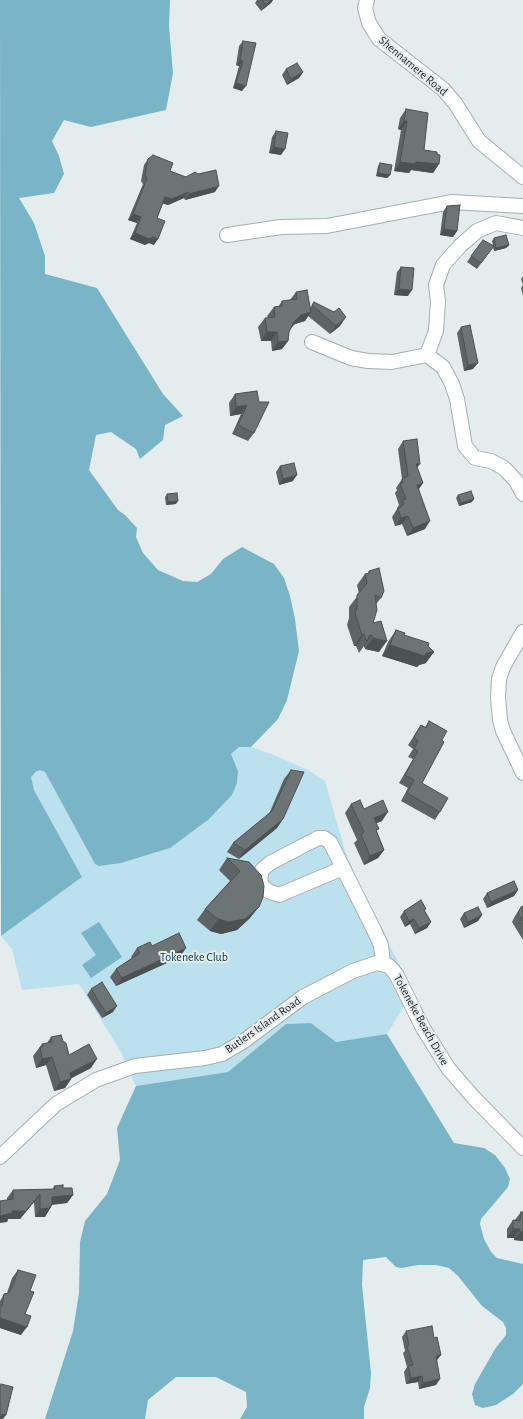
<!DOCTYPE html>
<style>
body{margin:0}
canvas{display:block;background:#e4ecee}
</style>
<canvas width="523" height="1419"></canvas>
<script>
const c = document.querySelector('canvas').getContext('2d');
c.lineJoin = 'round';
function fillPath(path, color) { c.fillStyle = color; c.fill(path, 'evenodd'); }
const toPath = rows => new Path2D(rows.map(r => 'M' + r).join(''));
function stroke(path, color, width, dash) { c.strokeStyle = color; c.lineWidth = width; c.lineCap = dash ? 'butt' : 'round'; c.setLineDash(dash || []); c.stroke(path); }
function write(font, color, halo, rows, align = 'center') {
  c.font = font + ' "Alegreya Sans",sans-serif'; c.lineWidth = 4; c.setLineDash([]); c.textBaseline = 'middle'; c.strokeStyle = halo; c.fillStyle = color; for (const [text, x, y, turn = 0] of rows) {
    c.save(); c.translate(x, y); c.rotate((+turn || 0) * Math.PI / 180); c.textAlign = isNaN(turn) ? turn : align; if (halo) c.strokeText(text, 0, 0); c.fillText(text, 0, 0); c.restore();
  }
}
fillPath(toPath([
 [239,747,251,747,274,755,308,770,325,781,345,851,367,902,408,981,403,1008,387,1034,336,1042,311,1023,286,1024,228,1072,136,1086,121,1052,79,984,22,990,12,949,1,936,82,877,34,790,31,777,40,770,45,772,95,864,121,863,170,848,232,795,237,783,238,771,231,754]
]), '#bae1ed');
fillPath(toPath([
 [0,0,170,0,169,26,173,73,166,110,91,127,64,120,52,141,59,156,64,174,54,193,19,198,34,223,45,256,45,274,97,288,163,394,183,416,165,425,163,440,140,459,136,449,111,432,96,435,89,470,118,510,125,515,137,528,136,537,143,553,158,570,183,581,197,582,211,574,223,559,242,547,274,564,284,578,290,596,295,619,299,651,287,700,278,719,251,747,239,747,231,754,238,771,237,783,232,795,209,819,170,848,121,863,99,866,95,864,45,772,40,770,36,772,31,777,34,790,82,877,1,936],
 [99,922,122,957,91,978,82,965,96,955,81,933],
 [311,1023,336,1042,387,1034,454,1143,484,1148,495,1155,505,1168,510,1179,508,1187,481,1219,480,1224,484,1239,491,1252,497,1258,523,1264,523,1384,513,1394,496,1405,483,1408,475,1405,472,1394,475,1384,495,1349,506,1335,506,1328,503,1322,482,1306,458,1276,449,1268,436,1265,418,1265,402,1268,396,1267,386,1257,363,1260,362,1285,371,1373,370,1388,364,1407,364,1419,240,1419,247,1407,246,1392,216,1377,176,1377,148,1400,145,1419,45,1419,73,1331,79,1293,80,1242,85,1221,107,1194,120,1160,117,1128,136,1086,228,1072,286,1024]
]), '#79b5c6');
const minor = toPath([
 [367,0,365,8,369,23,379,39,443,89,455,103,479,141,523,177],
 [227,235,281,227,327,226,451,202,523,206],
 [312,342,351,358,368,361,392,362,427,355,443,367,452,384,457,399,465,446,475,458,491,461,504,468,516,481,523,494],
 [427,355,436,331,438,301,436,285,443,265,460,246,477,231,496,223,523,228],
 [523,632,503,667,499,679,498,698,500,720,503,731,523,773],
 [343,868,279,895,268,891,262,886,260,879,262,870,270,863,318,838,324,838,330,842,373,928,381,945,383,964],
 [0,1157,56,1104,96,1080,135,1066,205,1058,222,1054,244,1041,303,997,353,971,377,963,389,966,396,974,423,1028,448,1068,474,1098,523,1148]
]);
stroke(minor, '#a6aeb0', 16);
stroke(minor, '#fff', 14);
fillPath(toPath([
 [257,0,273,0,271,3,261,11,255,3],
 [243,41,242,91,233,88,239,66,236,65,239,46],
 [286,69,303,72,299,78,287,85,282,75],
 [406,109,424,150,437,154,439,164,433,173,411,170,409,173,394,171,401,130,398,129,400,118],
 [276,131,281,155,269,153,272,137],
 [148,159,170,171,215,192,185,200,184,198,168,205,163,203,157,218,154,245,149,243,145,245,130,239,137,223,128,220,143,184,141,181,144,165],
 [380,163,390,175,387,178,376,176,378,166],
 [447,206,457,231,453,237,440,235,443,212],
 [494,238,509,245,506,248,494,251,493,247,477,269,467,262,471,256,493,246,492,241],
 [401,267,408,296,394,295,397,272],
 [523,276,523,296,521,288,523,285,521,279],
 [296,292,310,308,314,302,340,326,330,334,308,316,305,321,295,324,291,328,289,332,288,341,282,349,272,351,271,341,261,341,258,327,265,318,268,318,267,316,274,307,278,307,282,301,290,300],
 [461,327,473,369,464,371,457,333],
 [257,391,254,433,248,441,232,434,241,414,230,416,229,403,235,394],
 [403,441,417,468,423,483,419,489,425,529,407,536,402,524,395,526,392,517,397,509,397,508,399,505,395,493,397,490,396,488,402,479,398,449],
 [280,466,293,481,279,485,276,472],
 [167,494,176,504,166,505,165,497],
 [458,495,472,502,459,506,456,498],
 [369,571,381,598,376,604,373,623,379,652,365,649,364,646,359,653,356,646,354,646,347,625,349,618,349,607,359,594,357,585,365,574,367,574],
 [396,630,404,635,426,663,419,665,417,667,382,656,388,642],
 [429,721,442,740,422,783,440,812,435,820,401,801,408,788,399,783,413,759,408,757,413,749,408,745,421,725,425,727],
 [291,770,283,819,277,828,239,859,227,852,233,843,269,814,284,779],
 [351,804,364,809,382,821,376,823,377,832,384,850,378,858,364,865,354,843,357,840,345,813],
 [227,858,249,862,250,918,237,930,221,934,210,931,197,920,205,909,230,881,219,870],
 [518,890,514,896,487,908,483,899,487,893],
 [523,906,523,940,512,922,515,916,521,907],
 [404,911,425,911,431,922,427,928,415,934,410,924,405,927,400,917],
 [464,913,482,915,478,921,464,928,460,919],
 [152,946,180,957,116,986,110,977,116,969,132,958,131,957,137,948],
 [91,989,113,1012,102,1018,87,995],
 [51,1037,63,1041,69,1055,91,1068,71,1078,71,1079,65,1088,54,1091,46,1065,36,1068,33,1056,42,1044,47,1043],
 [54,1186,63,1188,73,1195,67,1203,52,1205,45,1217,35,1217,34,1202,20,1219,8,1219,7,1222,7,1198,13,1190,53,1189],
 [521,1212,523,1241,514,1240,514,1238,507,1238,507,1229,513,1220,514,1221],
 [18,1270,30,1291,21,1335,0,1328,0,1301,4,1294,7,1293,12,1278],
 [406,1331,434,1338,441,1355,437,1360,436,1385,419,1389,418,1382,406,1384,404,1372,407,1367,403,1353,405,1351,402,1337]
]), '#5e6465');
fillPath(toPath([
 [271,0,273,0,271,3,261,11,266,5],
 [240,60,243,61,239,66,236,65],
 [303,72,299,78,287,85,291,79],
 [236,83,246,86,242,91,233,88],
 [404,121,407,121,401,130,398,129],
 [274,147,285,149,281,155,269,153],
 [400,162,416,162,439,164,433,173,411,170,409,173,394,171],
 [378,173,390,175,387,178,376,176],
 [219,186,215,192,185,200,189,194],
 [188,192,184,198,168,205,161,203,165,197],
 [133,214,141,217,137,223,128,220],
 [444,229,457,231,453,237,440,235],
 [135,233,153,237,158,239,154,245,149,243,145,245,130,239],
 [509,245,506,248,494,251,496,248],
 [399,289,412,290,408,296,394,295],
 [311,312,305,321,295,324,287,331,294,322,301,315],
 [346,317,340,326,330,334,336,326],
 [267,332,277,332,271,341,261,341],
 [288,341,282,349,272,351,278,342],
 [478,363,473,369,464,371,468,365],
 [247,405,241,414,230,416,236,407],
 [416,464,420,464,414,472],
 [297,475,293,481,279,485,283,479],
 [423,483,417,491,417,485],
 [474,499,472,502,459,506,461,503],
 [178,501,176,504,166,505,168,502],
 [408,516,402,524,395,526,401,518],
 [430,521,425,529,407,536,413,528],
 [364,634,356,646,354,646,362,635],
 [372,635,364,646,364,647,367,642,369,636],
 [373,638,387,641,379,652,365,649],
 [390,645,434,652,426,663,419,665,417,667,382,656],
 [388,812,382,821,368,827,374,818],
 [283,819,277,828,239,859,245,850],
 [384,850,378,858,364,865,370,856],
 [518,890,514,896,487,908,491,902],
 [259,907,250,918,237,930,221,934,210,931,218,919],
 [482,915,478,921,464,928,468,922],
 [414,919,410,924,405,927,409,921],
 [431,922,427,928,415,934,419,928],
 [186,948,180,957,116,986,122,978],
 [117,1006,113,1012,102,1018,106,1013],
 [52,1057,46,1065,36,1068,42,1059],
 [97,1059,91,1068,68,1080,71,1079,65,1088,54,1091,60,1082,70,1073],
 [40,1194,34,1202,20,1219,8,1219,7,1222,0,1223,0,1216,12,1211],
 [73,1195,67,1203,46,1205,52,1197],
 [52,1205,45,1217,35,1217,40,1209,50,1206],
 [513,1229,520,1229,514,1238,507,1238],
 [520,1232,523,1232,523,1241,514,1240],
 [0,1318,27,1327,21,1335,0,1328],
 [441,1355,436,1361,436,1356],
 [422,1376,418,1382,406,1384,411,1378],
 [440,1379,436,1385,419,1389,423,1383],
 [2,1414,6,1415,3,1419,0,1419]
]), '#4c5153');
const building = toPath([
 [262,0,271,0,266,5,262,0],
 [243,41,256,43,246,86,236,83,243,61,240,60,243,41],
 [297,63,303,72,291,79,286,69,297,63],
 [406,109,428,113,424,150,437,152,437,154,440,155,439,164,416,162,415,164,400,162,407,121,404,121,406,109],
 [276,131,288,133,285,149,274,147,276,131],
 [153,155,173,163,170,171,186,177,195,172,198,174,216,170,219,186,189,194,188,192,172,199,165,197,157,218,165,221,158,239,153,237,149,239,135,233,141,217,133,214,147,178,145,175,148,159,153,155],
 [380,163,392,165,390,175,378,173,380,163],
 [460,205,457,231,444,229,447,206,460,205],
 [506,235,509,245,496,248,494,238,506,235],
 [483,240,494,246,481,263,471,256,483,240],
 [401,267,414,268,412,290,399,289,401,267],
 [307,290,311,312,301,315,294,322,289,332,288,341,278,342,277,332,267,332,265,318,275,317,274,307,282,306,282,301,297,299,296,292,307,290],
 [314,302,334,312,339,308,346,317,336,326,312,305,314,302],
 [470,325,478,363,468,365,461,327,470,325],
 [257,391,259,402,269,402,254,433,238,425,247,405,236,407,235,394,257,391],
 [417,439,420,464,416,464,423,483,417,485,430,521,413,528,408,516,401,518,398,509,404,504,402,500,406,499,400,484,403,483,402,479,408,476,403,441,417,439],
 [294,463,297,475,283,479,280,466,294,463],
 [471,491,474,499,461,503,458,495,471,491],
 [177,493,178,501,168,502,167,494,177,493],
 [379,568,384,591,381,598,375,595,377,610,373,623,381,621,387,641,373,638,372,635,369,636,367,642,364,634,362,635,355,613,357,607,357,595,367,583,365,574,370,573,369,571,379,568],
 [396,630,405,633,404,635,429,643,428,646,434,652,426,653,425,656,390,645,396,630],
 [429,721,447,731,442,740,444,742,422,783,448,798,440,812,407,793,414,780,405,775,418,751,414,749,418,741,414,737,421,725,426,728,429,721],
 [291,770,304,772,283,819,245,850,233,843,272,811,291,770],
 [360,800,364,809,383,800,388,812,374,818,379,829,376,830,384,850,370,856,361,835,364,832,351,804,360,800],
 [227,858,249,862,261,875,264,886,263,897,259,907,245,919,229,922,218,919,205,909,240,871,227,858],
 [514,881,518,890,491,902,487,893,514,881],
 [421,900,426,909,424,910,431,922,419,928,414,919,409,921,404,911,421,900],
 [523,906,523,921,518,913,521,907,523,906],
 [478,907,482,915,468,922,464,913,478,907],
 [179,933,186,948,122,978,116,969,140,953,137,948,150,942,152,946,179,933],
 [102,982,117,1006,106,1013,91,989,102,982],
 [61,1035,63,1041,66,1043,69,1055,89,1044,97,1059,70,1073,71,1079,60,1082,52,1057,42,1059,40,1047,43,1046,42,1044,52,1042,51,1037,61,1035],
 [63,1185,63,1188,72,1188,73,1195,52,1197,52,1205,50,1206,50,1208,40,1209,40,1194,26,1211,12,1211,13,1213,0,1216,0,1201,13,1199,13,1190,55,1189,54,1186,63,1185],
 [521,1212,523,1212,523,1232,520,1232,520,1229,513,1229,513,1220,520,1221,521,1212],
 [18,1270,36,1275,30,1291,34,1292,25,1314,31,1316,27,1327,0,1318,0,1305,2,1306,4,1294,9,1293,13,1285,18,1270],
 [432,1326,434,1338,437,1337,441,1355,436,1356,440,1379,423,1383,422,1376,411,1378,408,1366,413,1365,407,1347,409,1345,406,1331,432,1326],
 [1,1384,13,1387,6,1415,2,1414,0,1419,0,1387,1,1384]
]);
fillPath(building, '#6d7476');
stroke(building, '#4c5153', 1);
write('12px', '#282b2c', '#e4ecee', [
 ["Shennamere Road",413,66,40],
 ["Tokeneke Beach Drive",421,1020,61],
 ["Butlers Island Road",263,1025,-35]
]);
write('12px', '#003a47', '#e4ecee', [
 ["Tokeneke Club",194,957]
]);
</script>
